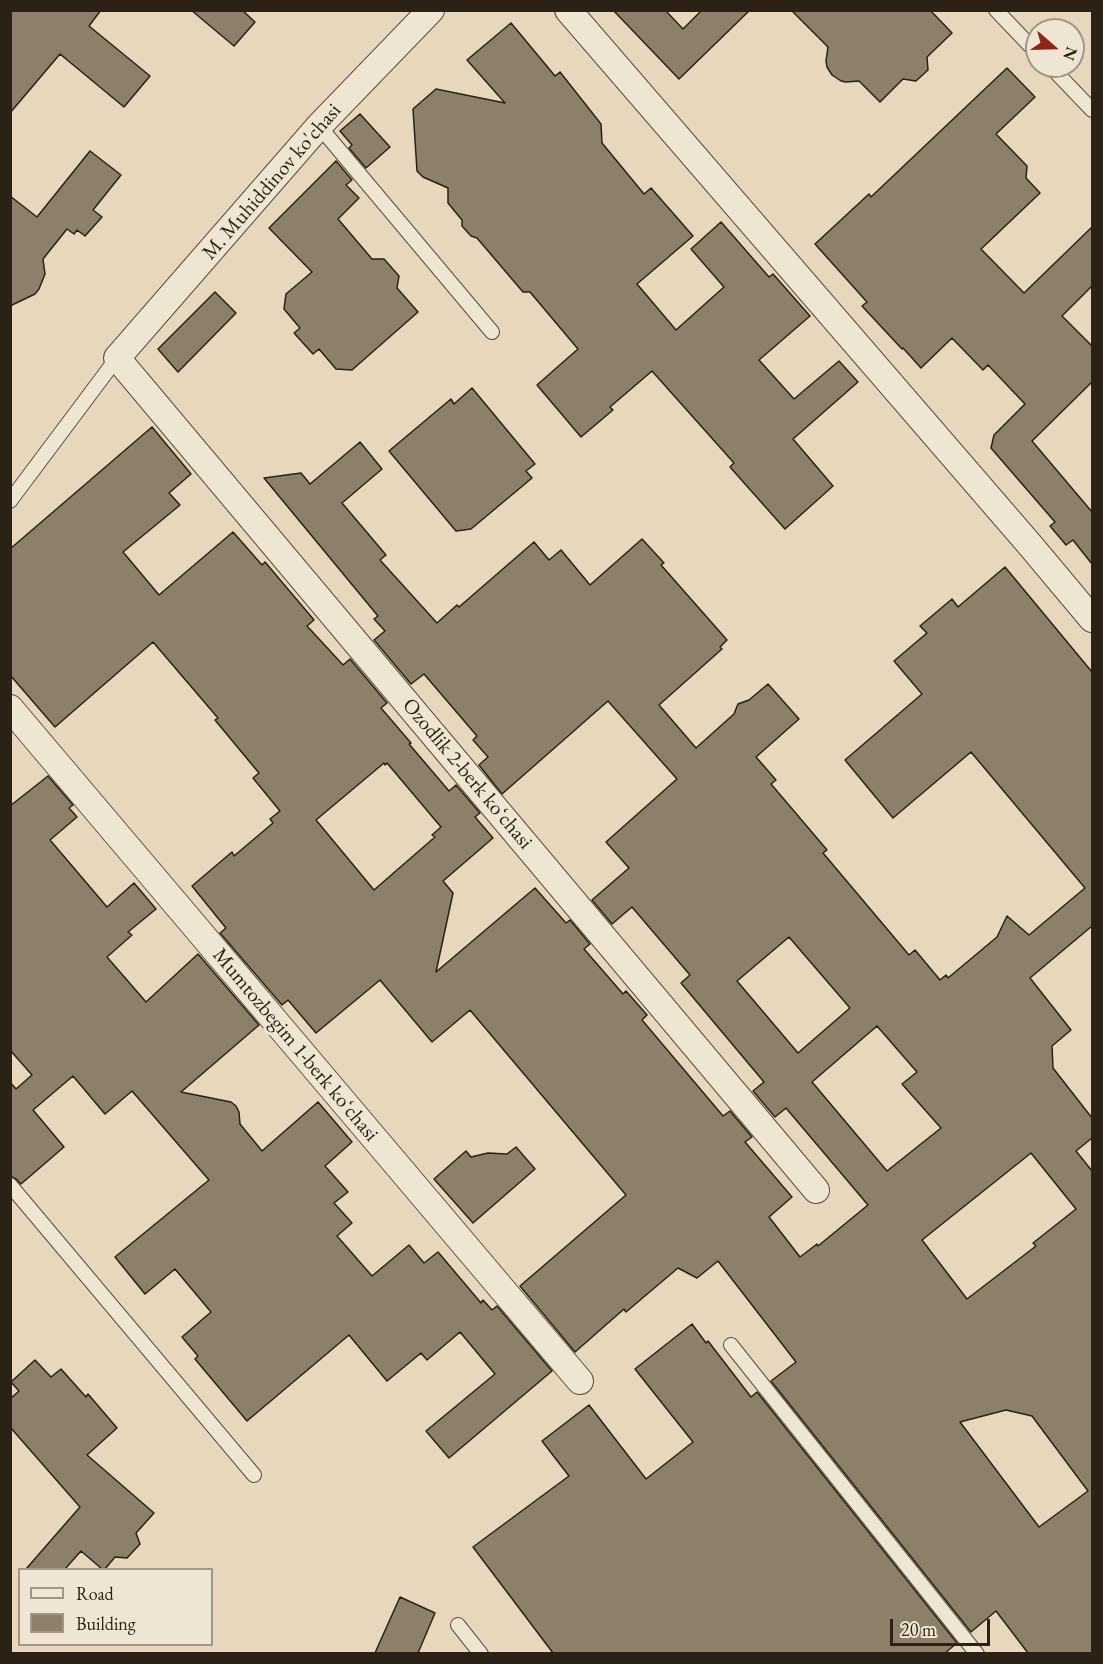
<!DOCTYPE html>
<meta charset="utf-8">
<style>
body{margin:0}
#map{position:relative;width:1103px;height:1664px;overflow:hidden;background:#e7d7bc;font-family:"EB Garamond",serif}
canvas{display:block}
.frame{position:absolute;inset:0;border:12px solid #2b2114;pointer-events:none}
.legend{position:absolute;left:18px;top:1568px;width:195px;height:78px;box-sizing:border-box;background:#efe5d3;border:2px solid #a19787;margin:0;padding:8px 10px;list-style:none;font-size:18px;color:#2b2114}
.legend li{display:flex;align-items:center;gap:12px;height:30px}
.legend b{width:30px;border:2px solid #a19787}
.north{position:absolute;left:1025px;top:18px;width:60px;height:60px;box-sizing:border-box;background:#efe5d3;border:2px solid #a19787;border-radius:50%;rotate:110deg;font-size:16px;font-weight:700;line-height:24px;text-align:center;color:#2b2114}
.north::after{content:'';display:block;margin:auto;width:21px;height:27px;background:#8f2418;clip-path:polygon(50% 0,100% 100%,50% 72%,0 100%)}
.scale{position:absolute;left:890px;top:1619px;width:100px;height:27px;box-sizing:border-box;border:3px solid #2b2114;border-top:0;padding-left:8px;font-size:18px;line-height:21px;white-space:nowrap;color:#2b2114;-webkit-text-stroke:4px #efe5d3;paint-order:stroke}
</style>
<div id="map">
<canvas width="1103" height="1664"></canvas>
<div class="frame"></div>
<ul class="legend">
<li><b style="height:8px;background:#efe5d3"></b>Road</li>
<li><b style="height:16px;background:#8d806b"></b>Building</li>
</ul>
<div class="north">N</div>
<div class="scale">20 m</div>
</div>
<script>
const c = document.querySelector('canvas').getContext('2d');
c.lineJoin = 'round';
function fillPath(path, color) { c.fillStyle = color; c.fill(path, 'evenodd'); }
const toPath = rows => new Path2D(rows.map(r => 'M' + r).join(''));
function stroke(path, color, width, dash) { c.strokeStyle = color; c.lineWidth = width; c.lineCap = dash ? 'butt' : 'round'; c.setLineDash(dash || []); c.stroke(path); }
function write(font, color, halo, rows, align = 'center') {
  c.font = font + ' "EB Garamond",serif'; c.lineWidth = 6; c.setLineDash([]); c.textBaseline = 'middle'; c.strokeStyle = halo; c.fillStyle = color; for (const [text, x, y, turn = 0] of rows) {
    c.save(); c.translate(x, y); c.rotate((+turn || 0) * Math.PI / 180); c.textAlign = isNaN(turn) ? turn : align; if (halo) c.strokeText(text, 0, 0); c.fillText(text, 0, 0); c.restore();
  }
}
const building = toPath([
 [10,10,101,10,89,26,150,76,124,107,60,54,10,113,10,10],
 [191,10,242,10,255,22,234,46,191,10],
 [613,10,665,10,683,29,702,10,750,10,679,79,613,10],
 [791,10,930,10,952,33,927,57,928,70,916,81,903,79,880,102,859,81,846,82,841,81,832,75,827,67,826,61,828,47,791,10],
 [511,23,555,76,560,72,601,124,602,143,644,194,651,188,693,236,637,284,676,330,724,287,691,249,721,222,769,277,773,274,810,316,759,360,794,399,839,361,858,382,793,439,833,486,785,529,730,467,734,463,652,371,610,407,613,410,581,437,537,385,578,349,530,292,523,292,477,238,471,236,462,226,462,220,448,203,448,188,423,177,417,171,413,109,436,89,505,103,467,60,511,23],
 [1007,68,1035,97,996,134,1027,166,1026,178,1040,193,981,249,1024,293,1092,227,1092,286,1062,316,1092,346,1092,382,1032,441,1092,512,1092,564,1073,540,1066,545,1050,526,1055,522,991,448,994,435,1025,404,988,365,983,370,952,338,921,368,903,348,902,349,862,306,867,302,815,244,869,194,871,197,1007,68],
 [360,114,390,147,366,168,349,148,352,145,340,131,360,114],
 [90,151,121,175,93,210,102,217,85,236,77,230,74,234,67,229,43,259,45,274,39,289,35,294,10,306,10,196,37,217,90,151],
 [336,161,352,180,346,185,359,198,338,219,372,259,384,259,399,276,397,288,418,312,352,370,336,369,319,349,313,354,294,333,300,328,284,309,286,294,312,272,269,228,336,161],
 [215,292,236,313,178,372,158,349,215,292],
 [472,388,535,464,526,471,532,478,471,529,456,531,389,451,451,399,454,404,472,388],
 [152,427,191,474,169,493,180,505,123,552,159,595,233,532,262,565,265,562,314,620,307,626,343,665,350,659,387,703,381,708,411,743,409,744,449,791,456,785,480,813,475,817,493,838,443,881,453,893,436,972,535,888,566,923,570,920,590,944,584,949,623,994,626,991,647,1015,642,1020,723,1116,730,1111,752,1137,745,1142,792,1197,769,1217,800,1257,817,1244,818,1246,868,1205,786,1108,775,1117,753,1091,764,1082,681,983,690,975,632,907,612,924,592,900,629,868,606,842,677,779,608,701,502,794,479,765,488,757,473,740,477,736,424,674,411,684,374,640,385,631,374,619,378,616,264,478,301,473,310,484,360,442,382,469,342,503,386,555,380,560,437,623,457,605,459,607,534,542,549,560,561,550,590,585,642,539,664,563,661,565,727,640,720,647,722,649,659,705,696,748,734,714,738,704,749,700,768,684,799,719,756,757,776,780,771,784,827,850,823,853,909,955,915,950,940,980,946,975,948,978,997,937,1007,916,1029,935,1085,888,971,752,893,818,845,760,922,694,894,661,927,633,920,626,952,599,958,607,1005,567,1092,672,1092,926,1030,978,1071,1030,1052,1046,1053,1068,1092,1118,1092,1138,1076,1151,1092,1171,1092,1653,1028,1653,996,1611,971,1632,771,1381,796,1362,718,1261,697,1278,678,1268,626,1312,624,1309,575,1352,520,1286,626,1195,470,1010,432,1042,380,980,316,1033,288,1000,282,1005,220,933,226,928,192,886,232,852,234,856,273,823,270,819,280,811,253,778,259,773,215,720,218,718,153,642,55,727,10,675,10,549,152,427],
 [384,763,385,765,387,763,441,827,432,835,435,837,374,890,316,820,384,763],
 [789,937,850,1008,798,1053,737,981,789,937],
 [877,1026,917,1072,902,1084,941,1128,887,1171,812,1082,877,1026],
 [1031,1153,1076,1209,1033,1243,1036,1246,967,1299,922,1240,1031,1153],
 [1006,1410,1032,1416,1088,1491,1039,1527,960,1422,1006,1410],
 [48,776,73,805,69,808,77,817,50,840,107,907,134,883,156,909,128,932,132,935,107,957,146,1002,198,954,259,1025,181,1092,231,1102,236,1106,239,1112,240,1124,262,1151,318,1102,352,1142,325,1166,348,1192,334,1203,352,1223,337,1236,372,1276,409,1245,424,1263,438,1252,481,1303,483,1300,492,1310,497,1306,552,1371,449,1458,426,1431,495,1374,460,1332,427,1360,421,1353,387,1381,349,1335,247,1421,195,1359,198,1356,182,1337,211,1312,175,1269,145,1294,115,1257,209,1180,132,1091,105,1114,73,1076,33,1110,64,1147,21,1184,16,1179,10,1176,10,1082,16,1089,32,1075,10,1050,10,806,48,776],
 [516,1147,535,1169,473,1223,434,1179,466,1151,471,1157,488,1153,507,1154,516,1147],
 [692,1324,706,1343,708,1341,751,1397,757,1392,957,1643,945,1653,553,1653,473,1547,569,1476,542,1441,589,1405,646,1479,693,1442,635,1369,692,1324],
 [35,1360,51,1377,61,1369,86,1397,88,1394,117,1428,87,1455,154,1513,136,1533,140,1544,127,1558,115,1557,105,1569,102,1569,81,1551,65,1569,26,1569,80,1507,10,1427,10,1399,19,1391,11,1382,35,1360],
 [400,1597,435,1613,418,1653,375,1653,400,1597]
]);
fillPath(building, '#8d806b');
stroke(building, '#2b2114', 1.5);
const lane = toPath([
 [996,10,1037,53],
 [1050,66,1092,110],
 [319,126,492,332],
 [10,501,117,358],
 [10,1185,254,1475],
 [731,1345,977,1654],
 [458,1625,481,1654]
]);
const street = toPath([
 [431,10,319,126,117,358,816,1190],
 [568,10,1030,545,1092,619],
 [10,708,580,1381]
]);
stroke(lane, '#5a4e3e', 16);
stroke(street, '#5a4e3e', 28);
stroke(lane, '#efe5d3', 14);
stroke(street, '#efe5d3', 26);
write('21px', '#2b2114', '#efe5d3', [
 ["M. Muhiddinov ko'chasi",272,182,-49],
 ["Ozodlik 2-berk koʻchasi",467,774,50],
 ["Mumtozbegim 1-berk koʻchasi",295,1045,50]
]);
</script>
